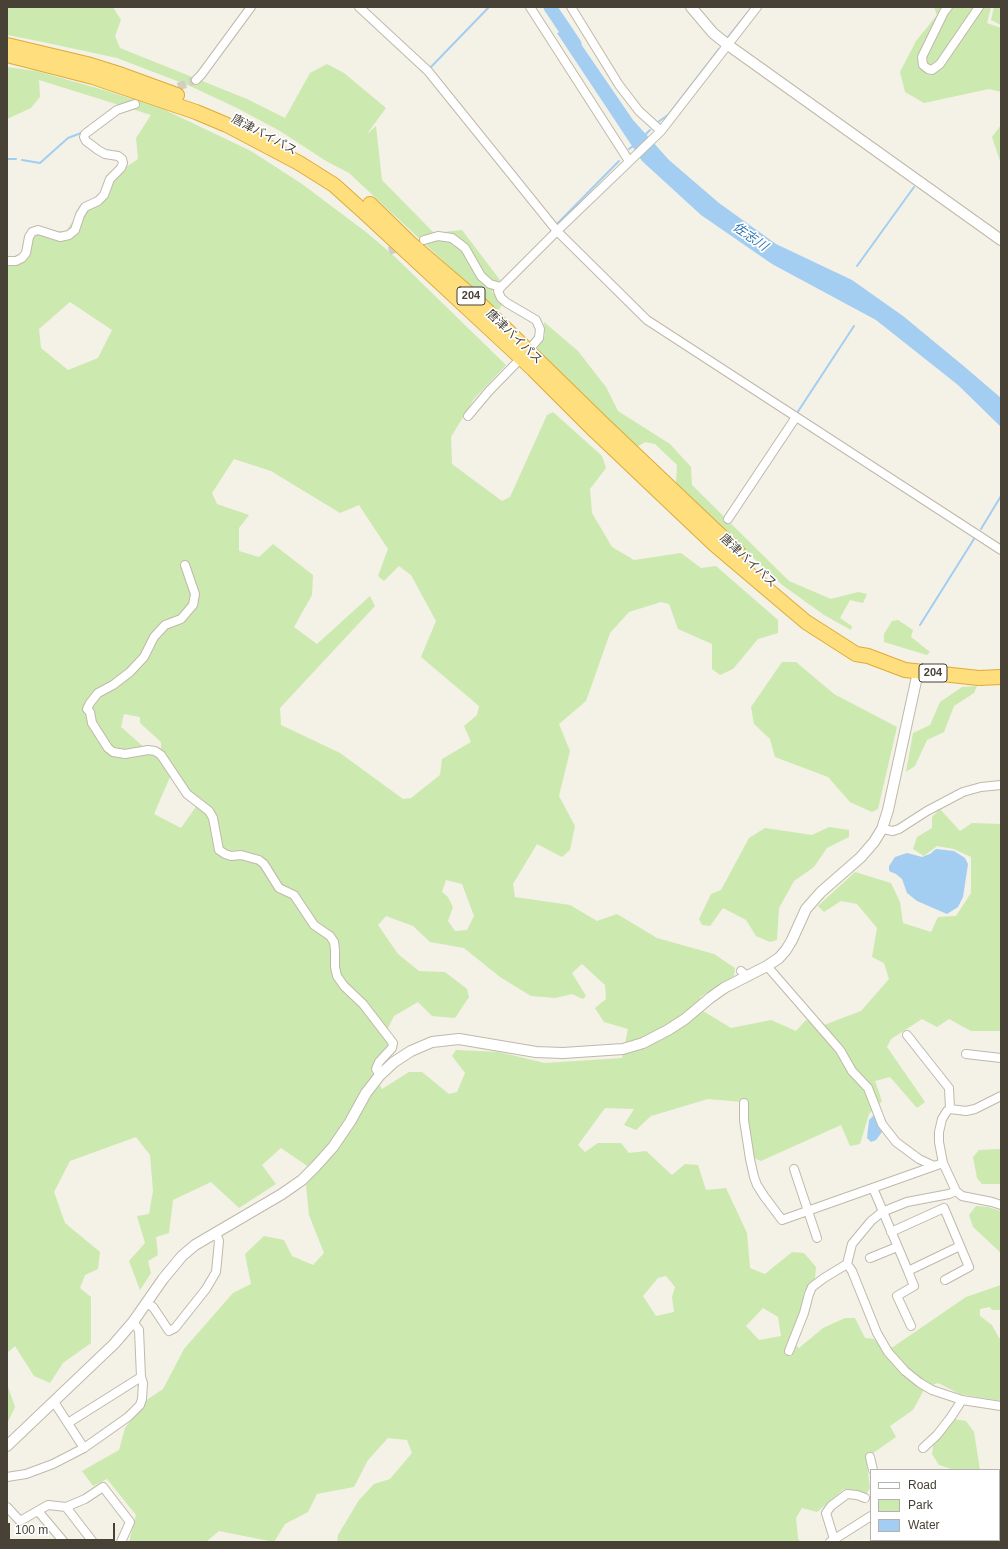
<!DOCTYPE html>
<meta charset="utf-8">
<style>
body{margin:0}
#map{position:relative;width:1008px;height:1549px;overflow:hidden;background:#f4f1e7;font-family:Helvetica,sans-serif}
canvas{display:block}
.frame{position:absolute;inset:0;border:8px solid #474136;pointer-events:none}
.legend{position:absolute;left:870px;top:1469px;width:130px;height:72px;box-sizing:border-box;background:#fff;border:1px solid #b5b3af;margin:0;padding:5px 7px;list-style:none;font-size:12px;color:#474136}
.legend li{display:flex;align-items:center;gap:8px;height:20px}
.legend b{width:20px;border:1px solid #b5b3af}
.scale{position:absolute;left:8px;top:1523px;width:107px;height:18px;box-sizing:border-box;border:2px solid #474136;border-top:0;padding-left:5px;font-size:12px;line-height:14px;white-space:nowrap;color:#474136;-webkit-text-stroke:3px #fff;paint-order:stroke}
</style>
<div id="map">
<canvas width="1008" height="1549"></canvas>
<div class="frame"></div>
<ul class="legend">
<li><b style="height:5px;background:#fff"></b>Road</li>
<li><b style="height:11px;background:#cce9b0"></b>Park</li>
<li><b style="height:11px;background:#a3cdf1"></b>Water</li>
</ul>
<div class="scale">100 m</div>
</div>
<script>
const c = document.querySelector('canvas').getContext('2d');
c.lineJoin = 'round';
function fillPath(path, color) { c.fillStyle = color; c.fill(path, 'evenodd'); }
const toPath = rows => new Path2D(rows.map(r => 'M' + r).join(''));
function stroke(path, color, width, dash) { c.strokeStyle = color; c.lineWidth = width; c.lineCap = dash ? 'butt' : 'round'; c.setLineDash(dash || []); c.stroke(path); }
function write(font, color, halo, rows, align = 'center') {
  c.font = font + ' Helvetica,"Noto Sans JP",sans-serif'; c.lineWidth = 3.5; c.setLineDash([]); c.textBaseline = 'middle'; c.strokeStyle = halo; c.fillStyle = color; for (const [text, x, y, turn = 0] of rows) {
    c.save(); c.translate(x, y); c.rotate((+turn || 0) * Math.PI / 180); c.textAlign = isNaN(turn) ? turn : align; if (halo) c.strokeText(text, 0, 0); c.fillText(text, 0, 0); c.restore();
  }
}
fillPath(toPath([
 [7,7,113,7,121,20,115,36,120,48,247,99,285,118,310,73,327,64,344,73,386,108,367,134,376,126,382,180,434,233,462,230,500,280,492,292,502,304,498,312,349,173,326,161,280,131,237,108,190,86,117,58,38,41,7,35],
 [934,7,991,7,987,23,1001,28,1001,92,989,89,924,103,905,92,900,72,916,41,937,15],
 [994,7,1001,7,1001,25,991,20],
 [7,67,36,71,104,90,163,109,251,151,302,184,366,232,393,255,506,365,474,399,451,437,452,464,502,501,510,497,547,415,553,412,602,456,606,468,590,489,592,513,612,547,634,560,681,553,701,568,716,566,778,620,778,633,758,639,733,669,720,675,712,669,712,644,678,629,669,604,661,602,629,612,610,633,586,701,559,724,570,751,559,796,575,826,570,850,562,857,537,844,513,884,515,897,570,905,597,921,617,914,657,938,714,954,735,968,734,976,700,997,703,1011,731,1028,771,1020,796,1031,806,1020,824,1025,861,1011,889,979,884,963,872,957,877,928,857,904,841,901,824,912,818,906,855,872,891,883,900,902,903,923,931,932,938,917,956,916,971,893,971,857,954,849,937,846,924,856,913,849,917,837,932,828,932,817,940,809,960,831,972,823,1001,824,1001,1031,971,1031,949,1019,937,1027,922,1019,891,1039,887,1047,925,1102,917,1108,890,1077,875,1081,882,1101,869,1114,860,1144,850,1146,841,1125,761,1161,751,1157,742,1102,708,1099,651,1116,636,1130,624,1125,634,1109,605,1108,578,1145,585,1152,598,1143,621,1143,629,1153,646,1151,672,1175,685,1164,698,1165,706,1190,726,1188,747,1233,750,1268,765,1274,792,1252,804,1253,816,1267,815,1279,804,1292,802,1310,791,1341,799,1348,823,1328,845,1318,855,1318,865,1338,874,1339,882,1348,893,1347,966,1297,1001,1285,1001,1310,992,1310,990,1307,980,1309,980,1316,992,1325,999,1338,1001,1338,1001,1401,960,1394,938,1383,925,1388,913,1410,890,1426,896,1437,866,1458,870,1488,865,1496,844,1489,817,1512,802,1508,796,1518,798,1538,800,1542,337,1542,338,1535,359,1500,374,1484,390,1479,412,1453,407,1440,388,1438,368,1460,354,1487,317,1494,308,1512,285,1524,274,1542,219,1531,206,1542,129,1542,136,1515,107,1479,93,1486,82,1471,119,1450,125,1428,148,1399,163,1389,184,1349,233,1293,251,1284,245,1254,264,1236,284,1240,292,1256,313,1265,324,1253,309,1215,306,1185,316,1172,281,1148,262,1165,276,1184,239,1208,211,1182,173,1200,169,1233,156,1237,158,1255,148,1261,151,1273,140,1290,129,1261,145,1243,137,1216,149,1214,153,1191,150,1155,136,1137,70,1161,54,1192,65,1223,100,1252,98,1269,85,1275,80,1288,91,1297,91,1343,63,1363,50,1383,34,1376,15,1346,7,1353,7,262,16,263,29,239,41,232,66,231,83,206,103,194,111,177,138,159,136,138,151,115,39,80,40,97,31,108,7,119],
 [70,302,112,330,98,358,68,370,41,348,39,329],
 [234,459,271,471,340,513,359,505,388,549,378,576,384,581,399,566,411,575,436,621,421,657,479,706,477,715,464,726,471,742,442,759,440,775,411,798,403,799,340,753,281,725,280,708,375,606,370,596,317,644,294,627,312,595,313,575,273,544,259,557,239,551,239,528,249,515,217,504,212,493],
 [124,714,140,717,140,723,161,742,161,750,188,791,200,801,181,828,154,814,170,777,153,749,145,748,121,727],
 [446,880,462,884,474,916,467,930,455,931,448,921,453,907,448,897,442,892],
 [386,916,413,926,430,942,464,948,500,977,531,996,555,998,572,994,583,999,586,996,572,973,582,964,605,985,606,999,595,1008,604,1022,628,1029,622,1058,545,1063,499,1052,456,1050,452,1056,465,1073,457,1092,449,1094,422,1072,409,1072,382,1089,372,1073,391,1050,384,1036,394,1016,418,1002,432,1016,455,1018,469,997,467,989,445,972,419,971,398,954,378,925],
 [666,1276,675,1287,672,1297,674,1312,656,1316,643,1296,658,1278],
 [763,1308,778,1317,781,1336,759,1340,746,1326],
 [1001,125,1001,164,992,137],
 [544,322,578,351,606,387,618,411,670,444,691,467,692,485,789,581,831,599,858,592,867,594,863,603,850,600,840,618,852,626,851,630,824,615,781,584,676,485,677,465,655,444,645,442,637,447,536,350,545,336],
 [898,620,913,630,911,637,930,652,927,655,884,642,884,634,892,621],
 [782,662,796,662,834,694,897,727,878,809,872,812,850,802,828,777,775,757,770,739,754,724,751,707],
 [977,686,974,693,954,706,944,732,927,740,915,766,906,772,913,733,930,725,940,702,962,687],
 [829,827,849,830,849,837,827,848,814,867,794,881,779,908,777,940,770,942,756,936,746,920,723,908,710,926,702,925,699,919,711,894,721,890,749,838,765,828,812,835],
 [1001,1149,1001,1184,982,1184,977,1178,973,1157,979,1150],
 [976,1206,988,1207,1001,1211,1001,1253,973,1227,969,1215],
 [7,1384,15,1407,7,1424],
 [954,1419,966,1421,974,1432,980,1470,954,1470,939,1465,932,1454,934,1441]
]), '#cce9b0');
fillPath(toPath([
 [570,28,633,120,669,160,719,203,776,244,852,280,903,316,966,368,1001,398,1001,427,958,385,876,320,772,264,701,215,642,161,557,33],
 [936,849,954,851,965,858,968,864,963,897,958,907,947,914,917,901,907,893,902,879,896,874,889,871,889,866,895,857,907,853,922,857,930,854],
 [874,1115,877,1124,882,1132,876,1140,871,1142,867,1138,869,1120]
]), '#a3cdf1');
stroke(toPath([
 [728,37,752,7],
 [430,68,489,7],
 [658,122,668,115,719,49],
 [645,135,650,130],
 [629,149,633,146],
 [7,159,16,159],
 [22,160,40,163,68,138,81,133],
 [557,224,619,161],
 [857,266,914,187],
 [797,413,854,326],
 [981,529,1001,496],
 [920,625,974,539]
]), '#a3cdf1', 2);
stroke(toPath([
 [550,7,575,44]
]), '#a3cdf1', 13);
stroke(toPath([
 [167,91,196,80],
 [389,251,404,246]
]), '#d1cec4', 8, [8, 4]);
const minor = toPath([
 [359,7,428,71,557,231,647,320,1001,550],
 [530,7,629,161],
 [571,7,619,85,639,111,661,131],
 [948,7,944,12,922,57,923,65,928,69,932,70,940,64,979,7],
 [196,80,201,75,251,7],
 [424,240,438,236,452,238,465,248,481,276,490,284,501,287],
 [7,261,16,261,22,258,26,253,29,237,32,232,38,230,60,237,69,235,75,230,80,215,85,207,98,201,104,195,110,179,121,168,123,163,122,159,118,156,105,154,98,150,86,141,84,137,85,134,117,110,135,104],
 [468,416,489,391,528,351,539,338,540,329,536,320,507,303,501,298,498,291,501,287,557,231,661,131,757,7],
 [728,519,796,417],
 [185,565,195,594,193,605,181,619,165,625,154,637,144,657,130,672,113,685,98,693,90,703,87,709,90,712,92,723,108,748,113,752,125,754,148,750,155,751,161,755,187,794,209,811,213,818,219,850,225,854,231,856,241,855,259,860,264,864,279,888,294,895,314,925,330,936,334,942,335,950,335,967,337,976,344,986,363,1004,393,1043,392,1048,379,1062,376,1069,380,1075],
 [882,829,893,831,899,829,927,811,963,792,981,787,1001,785],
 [767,966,840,1050,852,1071,868,1088,882,1124,896,1142,919,1159,934,1166],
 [741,971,747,976],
 [907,1035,949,1088,950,1109],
 [966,1054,1001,1058],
 [1001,1096,975,1109,966,1111,950,1109,947,1111,942,1119,939,1132,939,1142,943,1163,956,1191,962,1196,992,1202,1001,1205],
 [744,1103,744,1120,750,1159,754,1177,757,1185,764,1196,782,1220,943,1163],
 [794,1169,817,1238],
 [873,1188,908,1271],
 [956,1191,949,1194,907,1202,882,1212,871,1221,852,1244,847,1264,852,1271,877,1333,888,1352,905,1371,920,1383,932,1390,962,1400,1001,1406],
 [891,1232,944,1208,969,1267,945,1280],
 [870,1258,897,1247],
 [146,1303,153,1307,169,1331,175,1328,206,1289,216,1272,219,1241,216,1233],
 [911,1326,897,1296,914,1286,908,1271,960,1246],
 [789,1351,804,1313,809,1294,812,1287,824,1278,847,1264],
 [54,1402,84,1448],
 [68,1423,141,1377],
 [923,1448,937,1435,951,1417,962,1400],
 [870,1457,873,1470],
 [7,1477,26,1474,53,1464,84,1448,128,1417,140,1405,142,1399,143,1383,141,1377,139,1330,133,1322],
 [7,1507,20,1521,48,1505,66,1507,85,1499,103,1487,130,1522,121,1542],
 [66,1507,93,1542],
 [999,1508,1001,1508],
 [38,1511,64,1542],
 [834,1539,826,1513,831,1506,847,1494,857,1495,865,1498],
 [889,1540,889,1542],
 [830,1542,871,1516],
 [991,1542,991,1540]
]);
const tertiary = toPath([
 [691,7,713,33,728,45,1001,240],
 [7,1446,114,1344,133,1322,163,1279,182,1256,195,1245,282,1194,302,1180,316,1166,333,1147,350,1122,366,1093,380,1075,394,1062,411,1051,432,1042,459,1039,536,1052,563,1053,623,1049,643,1043,668,1030,685,1019,710,998,724,988,767,966,779,958,786,950,792,940,806,909,821,892,861,857,874,842,882,829,888,810,918,672]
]);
const trunk = toPath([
 [7,45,87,64,122,75,177,95],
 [7,55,93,77,196,112,227,125,299,163,334,185,364,212,533,369,595,431,677,509,715,545,806,622,856,654,868,656,905,670,979,678,1001,677],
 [370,204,410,243,475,299,603,424,738,552]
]);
stroke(minor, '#c0b9aa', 10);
stroke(tertiary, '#c0b9aa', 12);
stroke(trunk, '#dfab36', 16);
stroke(minor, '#fff', 8);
stroke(tertiary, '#fff', 10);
stroke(trunk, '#ffde7e', 14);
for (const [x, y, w] of [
 [471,296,28],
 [933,673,28]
]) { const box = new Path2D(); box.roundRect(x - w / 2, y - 9, w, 18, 3); c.fillStyle = '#fff'; c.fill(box); stroke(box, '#474136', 1); }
write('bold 11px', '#474136', null, [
 ["204",471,296],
 ["204",933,673]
]);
write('12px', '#474136', '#fff', [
 ["唐津バイパス",264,135,28],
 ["唐津バイパス",514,337,44],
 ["唐津バイパス",748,561,43]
]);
write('italic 13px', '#2d74b5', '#fff', [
 ["佐志川",750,237,35]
]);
</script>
